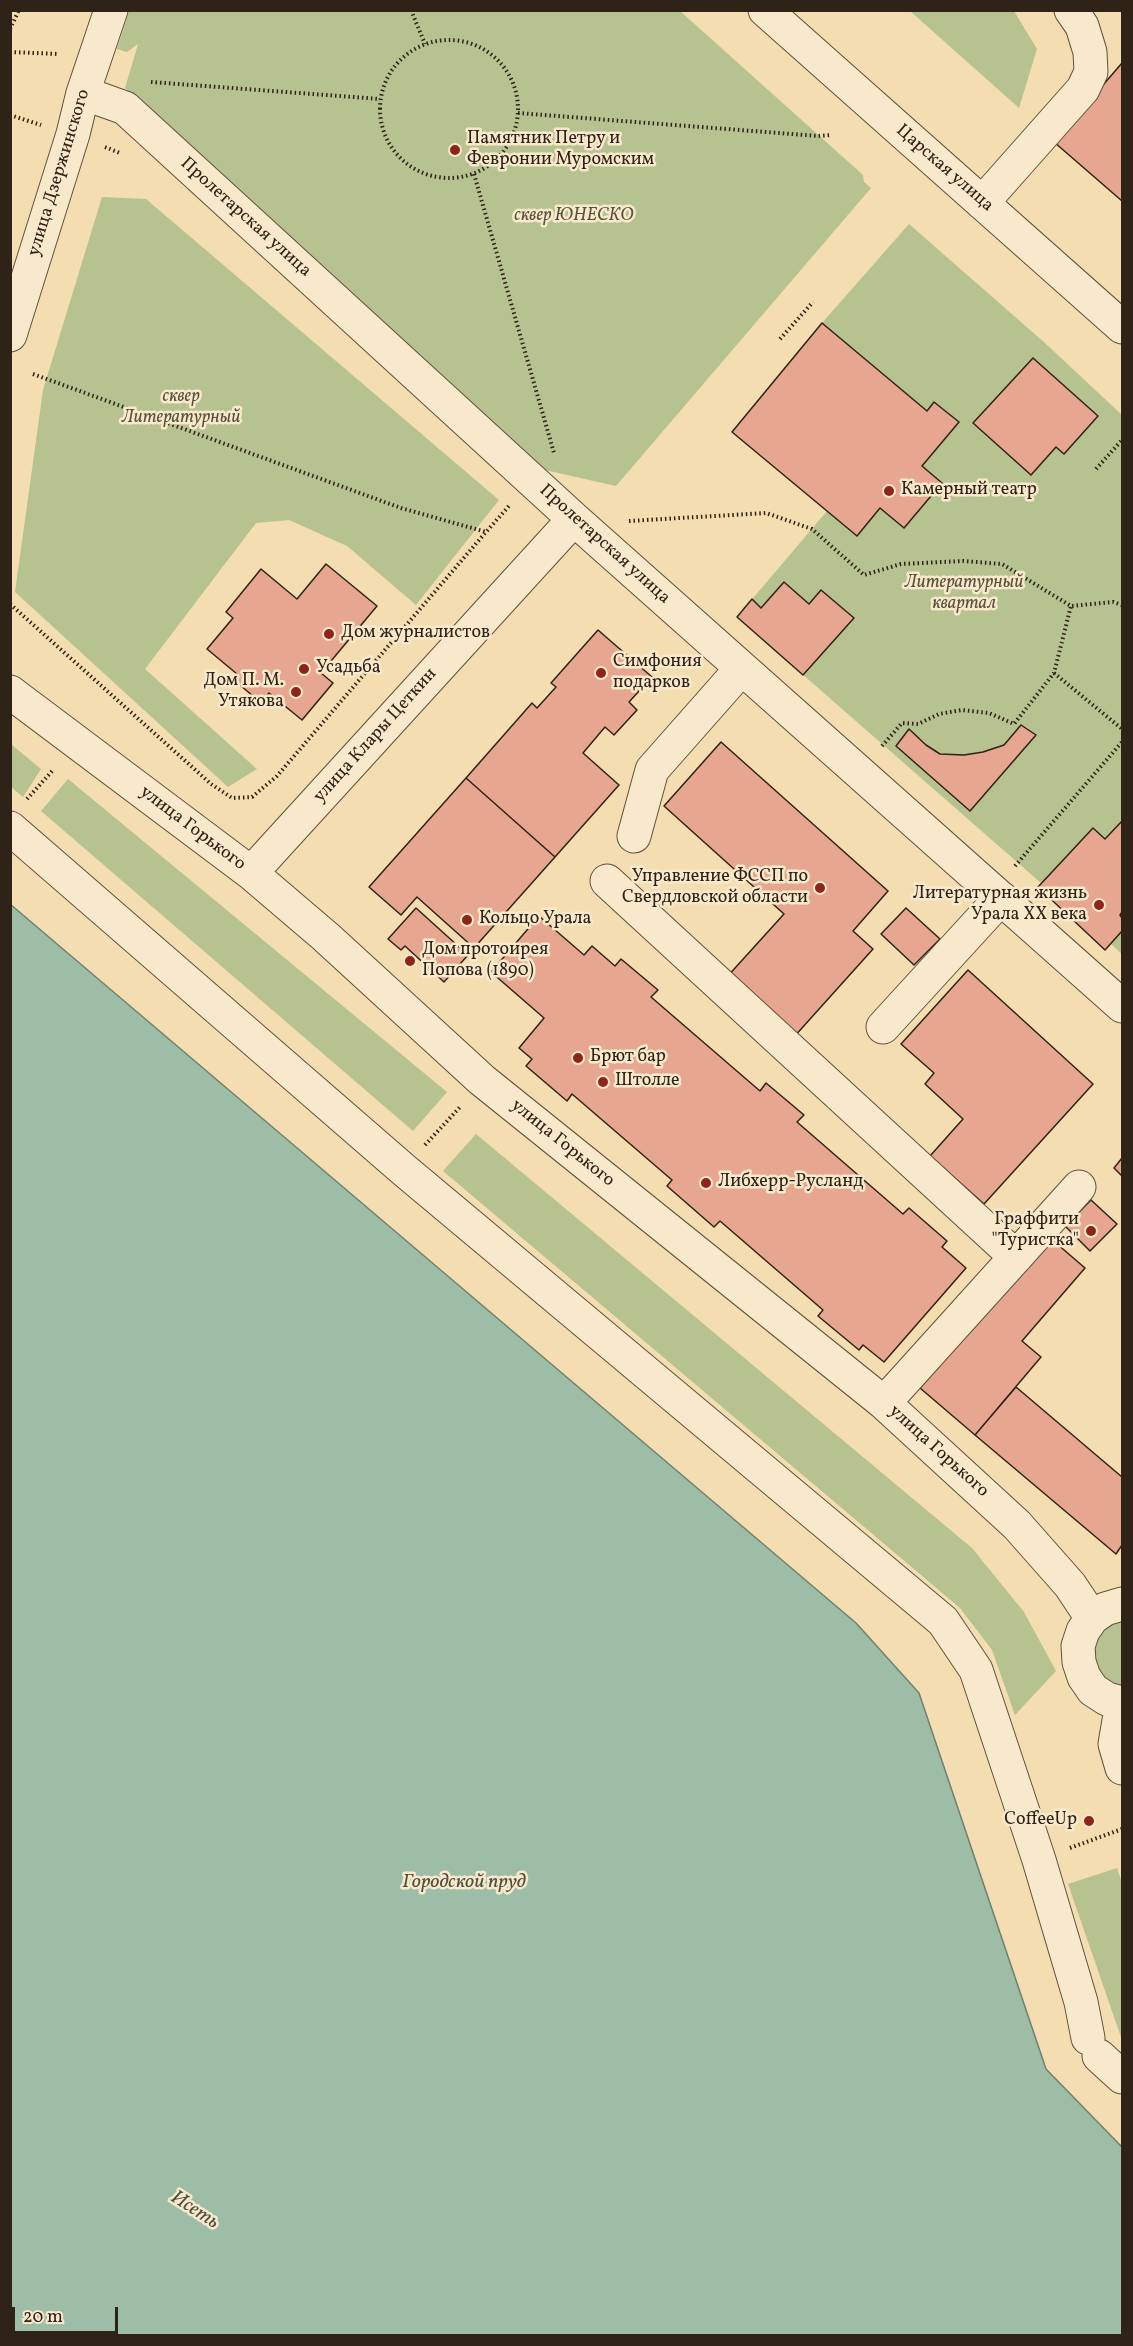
<!DOCTYPE html>
<meta charset="utf-8">
<style>
body{margin:0}
#map{position:relative;width:1133px;height:2346px;overflow:hidden;background:#f4ddb1;font-family:Vollkorn,serif}
canvas{display:block}
.frame{position:absolute;inset:0;border:12px solid #2f2216;pointer-events:none}
.scale{position:absolute;left:12px;top:2307px;width:106px;height:27px;box-sizing:border-box;border:3px solid #2f2216;border-top:0;padding-left:8px;font-size:18px;line-height:21px;white-space:nowrap;color:#2f2216;-webkit-text-stroke:4px #f8e9cc;paint-order:stroke}
</style>
<div id="map">
<canvas width="1133" height="2346"></canvas>
<div class="frame"></div>
<div class="scale">20 m</div>
</div>
<script>
const c = document.querySelector('canvas').getContext('2d');
c.lineJoin = 'round';
function fillPath(path, color) { c.fillStyle = color; c.fill(path, 'evenodd'); }
const toPath = rows => new Path2D(rows.map(r => 'M' + r).join(''));
function stroke(path, color, width, dash) { c.strokeStyle = color; c.lineWidth = width; c.lineCap = dash ? 'butt' : 'round'; c.setLineDash(dash || []); c.stroke(path); }
function write(font, color, halo, rows, align = 'center') {
  c.font = font + ' Vollkorn,serif'; c.lineWidth = 5; c.setLineDash([]); c.textBaseline = 'middle'; c.strokeStyle = halo; c.fillStyle = color; for (const [text, x, y, turn = 0] of rows) {
    c.save(); c.translate(x, y); c.rotate((+turn || 0) * Math.PI / 180); c.textAlign = isNaN(turn) ? turn : align; if (halo) c.strokeText(text, 0, 0); c.fillText(text, 0, 0); c.restore();
  }
}
fillPath(toPath([
 [129,11,680,11,863,175,864,182,871,188,616,486,545,470,125,88,138,44,127,52,117,49],
 [910,11,1014,11,1037,49,1019,108],
 [102,197,146,199,499,500,416,605,347,546,289,520,256,523,145,669,257,769,228,787,15,592,43,390],
 [909,224,1045,343,1122,415,1122,954,1111,944,1105,950,1041,883,737,617,827,511,732,432,822,323],
 [11,744,41,769,23,797,11,787],
 [68,779,447,1092,413,1131,41,811],
 [476,1134,972,1548,1024,1612,1056,1671,1015,1715,992,1650,960,1608,443,1171],
 [1122,1613,1122,1691,1096,1676,1092,1635],
 [1117,1868,1122,1883,1122,2040,1068,1884]
]), '#b6c290');
const water = toPath([
 [10,904,856,1623,919,1693,1046,2069,1122,2147,1122,2335,11,2335,10,904]
]);
fillPath(water, '#9dbda7');
stroke(water, '#717f6d', 1.5);
const building = toPath([
 [1122,63,1122,201,1054,142,1122,63],
 [822,323,927,411,934,402,959,422,922,466,942,483,904,528,880,508,857,536,732,432,822,323],
 [1033,358,1098,416,1064,454,1056,447,1031,475,973,423,1033,358],
 [326,564,377,606,321,673,333,683,302,720,269,693,261,703,233,679,237,674,207,649,233,618,226,612,261,569,297,599,326,564],
 [784,582,809,604,821,590,854,618,803,675,737,617,752,599,761,608,784,582],
 [598,630,652,677,629,702,637,710,614,735,605,727,583,753,619,785,555,857,466,778,532,703,537,708,556,687,551,683,598,630],
 [1021,725,1036,735,970,811,896,746,909,729,926,745,940,754,964,755,983,752,1004,745,1021,725],
 [721,742,888,891,853,931,873,949,793,1038,726,978,784,914,664,806,721,742],
 [466,778,555,857,474,948,417,897,401,915,369,887,466,778],
 [1122,821,1122,912,1120,915,1122,918,1122,931,1105,950,1038,887,1093,828,1105,839,1122,821],
 [416,908,468,955,444,982,405,946,401,950,388,939,416,908],
 [906,908,940,939,914,965,881,934,906,908],
 [539,916,584,955,592,946,615,966,621,959,658,990,651,997,760,1091,766,1083,804,1115,797,1122,903,1214,909,1208,947,1241,942,1247,966,1268,884,1362,863,1345,859,1350,818,1316,823,1310,720,1221,714,1227,667,1186,672,1180,572,1094,567,1101,526,1066,532,1059,519,1048,544,1018,491,972,539,916],
 [968,970,1093,1084,984,1204,930,1156,963,1119,925,1084,934,1073,901,1044,968,970],
 [1122,1158,1122,1176,1114,1168,1122,1158],
 [1091,1200,1117,1224,1090,1251,1065,1226,1091,1200],
 [1049,1237,1085,1268,1022,1341,1041,1357,975,1435,920,1388,1049,1237],
 [1016,1387,1122,1477,1122,1545,1116,1554,975,1435,1016,1387]
]);
fillPath(building, '#e7a68f');
stroke(building, '#2f2216', 1.5);
const minor = toPath([
 [765,10,1122,327],
 [83,93,125,108,574,519,1122,1006],
 [982,203,1083,89,1091,72,1090,52,1082,26,1071,10],
 [10,335,73,134,83,93,111,10],
 [10,692,251,873,326,937,482,1080,884,1403,1017,1525,1070,1585,1092,1618],
 [10,828,404,1170,943,1621,976,1670,1039,1860,1081,2002,1088,2038],
 [634,836,652,770,742,668],
 [251,873,574,519],
 [607,881,1016,1257],
 [883,1027,1001,898],
 [884,1403,1079,1187],
 [1122,1604,1105,1609,1092,1618,1083,1631,1078,1646,1079,1662,1084,1677,1093,1690,1107,1699,1122,1703],
 [1122,1703,1115,1744,1122,1768],
 [1099,2056,1122,2077]
]);
stroke(minor, '#60513d', 35);
stroke(toPath([
 [411,10,425,44],
 [10,29,19,10],
 '380 109a69 69 0 1 1 138 0a69 69 0 1 1-138 0Z',
 [10,52,59,54],
 [151,82,380,99],
 [518,113,818,136,832,135],
 [10,115,41,125],
 [105,147,120,153],
 [474,174,554,453],
 [780,339,813,302],
 [33,374,401,508,486,532,509,506],
 [1096,469,1122,440],
 [629,521,766,513,812,529,864,575,901,564,963,561,1002,564,1071,606,1113,602,1122,605],
 [10,604,211,784,232,798,252,797,277,776,486,532],
 [1054,673,1122,729],
 [882,746,902,723,918,724,939,714,962,710,989,713,1014,724,1054,673,1071,606],
 [27,799,54,769],
 [1015,866,1122,742],
 [425,1145,461,1106],
 [1070,1848,1122,1829]
]), '#2f2216', 4, [1.5, 3]);
stroke(minor, '#f8e9cc', 33);
for (const [x, y, r, color] of [
 [455,150,6,"#8f2418"],
 [889,491,6,"#8f2418"],
 [329,634,6,"#8f2418"],
 [304,669,6,"#8f2418"],
 [601,673,6,"#8f2418"],
 [296,692,6,"#8f2418"],
 [820,888,6,"#8f2418"],
 [1099,905,6,"#8f2418"],
 [467,920,6,"#8f2418"],
 [410,961,6,"#8f2418"],
 [578,1058,6,"#8f2418"],
 [603,1082,6,"#8f2418"],
 [706,1183,6,"#8f2418"],
 [1091,1231,6,"#8f2418"],
 [1089,1821,6,"#8f2418"]
]) { const dot = new Path2D(); dot.arc(x, y, r, 0, 2 * Math.PI); c.fillStyle = color; c.fill(dot); stroke(dot, '#f8e9cc', 2); }
write('18px', '#2f2216', '#f8e9cc', [
 ["Памятник Петру и",467,140],
 ["Февронии Муромским",467,161],
 ["Камерный театр",901,491],
 ["Дом журналистов",341,634],
 ["Симфония",613,663],
 ["подарков",613,684],
 ["Усадьба",316,669],
 ["Дом П. М.",284,682,"right"],
 ["Утякова",284,703,"right"],
 ["Управление ФССП по",808,878,"right"],
 ["Свердловской области",808,899,"right"],
 ["Литературная жизнь",1087,895,"right"],
 ["Урала XX века",1087,916,"right"],
 ["Кольцо Урала",479,920],
 ["Дом протоирея",422,951],
 ["Попова (1890)",422,972],
 ["Брют бар",590,1058],
 ["Штолле",615,1082],
 ["Либхерр-Русланд",718,1183],
 ["Граффити",1079,1221,"right"],
 ["\"Туристка\"",1079,1242,"right"],
 ["CoffeeUp",1077,1821,"right"]
], 'left');
write('18px', '#2f2216', '#f8e9cc', [
 ["Царская улица",944,169,41],
 ["улица Дзержинского",60,173,-73],
 ["Пролетарская улица",245,218,42],
 ["Пролетарская улица",604,545,42],
 ["улица Клары Цеткин",376,736,-48],
 ["улица Горького",192,829,37],
 ["улица Горького",562,1144,39],
 ["улица Горького",938,1452,42]
]);
write('italic 18px', '#58523b', '#f8e9cc', [
 ["сквер ЮНЕСКО",574,217],
 ["сквер",181,398],
 ["Литературный",181,419],
 ["Литературный",964,584],
 ["квартал",964,605]
]);
write('italic 20px', '#505042', '#f8e9cc', [
 ["Городской пруд",464,1883],
 ["Исеть",194,2211,33]
]);
</script>
